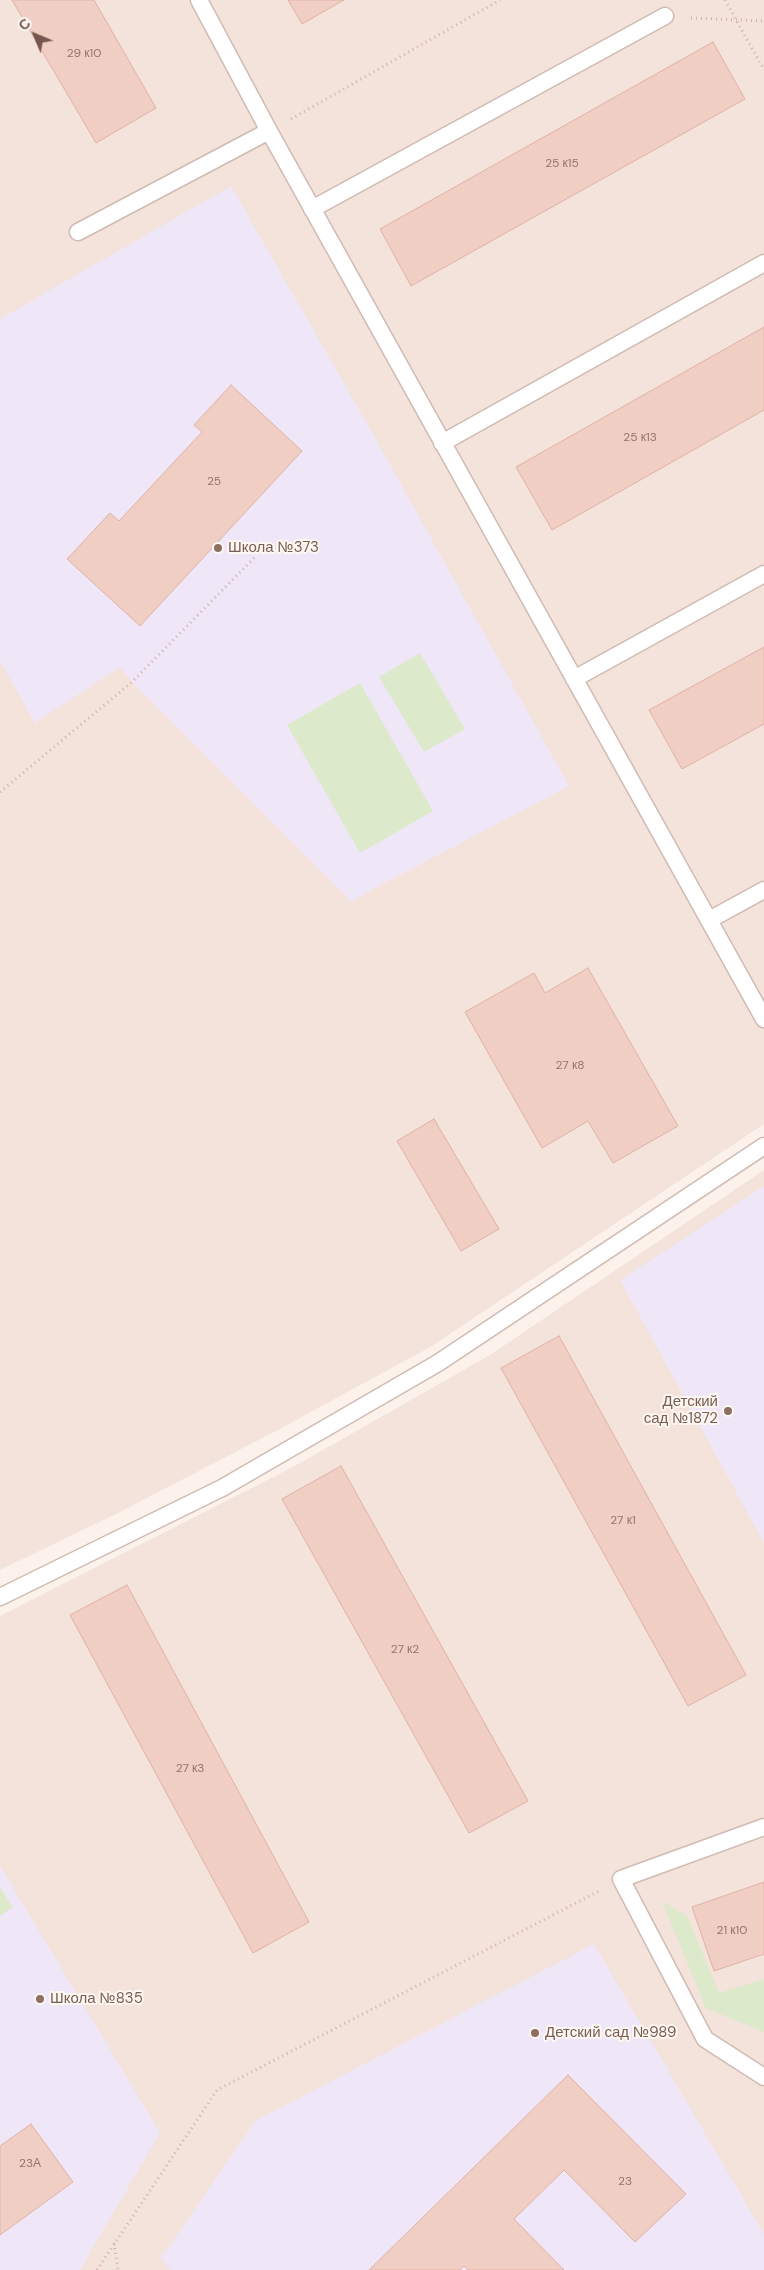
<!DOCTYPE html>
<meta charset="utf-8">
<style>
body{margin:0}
#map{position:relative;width:764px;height:2270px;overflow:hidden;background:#fcf2eb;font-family:"DM Sans",sans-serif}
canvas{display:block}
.north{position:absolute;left:10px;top:10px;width:50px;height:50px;-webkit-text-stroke:4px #fef7f2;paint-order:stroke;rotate:315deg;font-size:14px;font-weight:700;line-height:20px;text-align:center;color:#76564f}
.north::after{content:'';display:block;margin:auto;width:18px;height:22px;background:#76564f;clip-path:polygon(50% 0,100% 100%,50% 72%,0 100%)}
</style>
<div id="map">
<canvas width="764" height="2270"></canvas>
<div class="north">С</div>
</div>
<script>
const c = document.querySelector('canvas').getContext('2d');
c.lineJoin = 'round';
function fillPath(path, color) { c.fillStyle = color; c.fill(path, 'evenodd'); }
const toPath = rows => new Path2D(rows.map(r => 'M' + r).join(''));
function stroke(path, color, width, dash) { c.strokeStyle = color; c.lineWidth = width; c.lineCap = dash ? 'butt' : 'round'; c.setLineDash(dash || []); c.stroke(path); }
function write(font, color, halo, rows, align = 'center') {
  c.font = font + ' "DM Sans",sans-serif'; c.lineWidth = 4; c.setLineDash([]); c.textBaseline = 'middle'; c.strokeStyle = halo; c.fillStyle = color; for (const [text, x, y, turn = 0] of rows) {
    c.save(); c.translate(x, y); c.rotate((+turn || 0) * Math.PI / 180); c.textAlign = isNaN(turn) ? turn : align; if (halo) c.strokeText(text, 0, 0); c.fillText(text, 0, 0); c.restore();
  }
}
fillPath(toPath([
 [0,0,764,0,764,1124,432,1346,274,1432,120,1512,0,1570],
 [764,1170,764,2270,0,2270,0,1616,293,1467,490,1355]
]), '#f3e3da');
fillPath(toPath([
 [231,186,373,434,569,786,351,901,132,682,120,667,35,723,0,661,0,319],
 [764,1186,764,1543,620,1280],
 [0,1866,160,2133,80,2270,0,2270],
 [594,1944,764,2234,764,2270,170,2270,161,2258,255,2121]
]), '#efe7f8');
fillPath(toPath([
 [420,653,465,729,424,752,379,677],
 [360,683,433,811,360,853,287,725],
 [0,1887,13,1907,0,1916],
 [662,1901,687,1916,719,1993,764,1979,764,2032,706,2008]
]), '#dce9ca');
const building = toPath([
 [12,0,94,0,156,108,96,143,12,0],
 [288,0,344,0,302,24,288,0],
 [713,42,745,99,411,286,380,229,713,42],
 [764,327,764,410,552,530,516,467,764,327],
 [231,385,302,451,140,626,67,559,110,513,119,521,202,432,194,425,231,385],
 [764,647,764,724,682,769,649,710,764,647],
 [588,968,678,1126,613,1163,588,1121,542,1148,465,1012,534,973,545,993,588,968],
 [434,1119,499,1229,461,1251,397,1141,434,1119],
 [559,1336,746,1675,688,1706,501,1368,559,1336],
 [341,1466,528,1801,469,1833,282,1499,341,1466],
 [127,1585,309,1922,253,1953,70,1615,127,1585],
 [764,1882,764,1954,714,1971,692,1907,764,1882],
 [568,2075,686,2194,635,2242,564,2170,514,2219,564,2270,468,2270,464,2266,460,2270,369,2270,568,2075],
 [31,2124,73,2182,0,2235,0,2146,31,2124]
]);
fillPath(building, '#f0cec4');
stroke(building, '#e1b2a5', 1);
const lane = toPath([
 [199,0,269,131,764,1019],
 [312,209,665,16],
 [78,232,269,131],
 [442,443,764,263],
 [574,679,764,574],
 [709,920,764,890],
 [0,1597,222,1488,438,1363,764,1146],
 [764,1827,621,1879,705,2039,764,2077]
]);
stroke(lane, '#d0bbb3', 19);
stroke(toPath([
 [725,0,764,70],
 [691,18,764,21],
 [291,119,500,0],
 [0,792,132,682,255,557],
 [114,2243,118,2270],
 [97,2270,217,2090,599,1891]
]), '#d5b0a7', 3, [1, 4]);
stroke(lane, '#fff', 16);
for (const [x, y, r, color] of [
 [218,548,5,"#8d6e63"],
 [728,1411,5,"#8d6e63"],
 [40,1999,5,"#8d6e63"],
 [535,2033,5,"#8d6e63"]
]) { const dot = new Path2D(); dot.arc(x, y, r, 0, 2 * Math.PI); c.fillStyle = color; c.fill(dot); stroke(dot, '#fef7f2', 2); }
write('12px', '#94746c', null, [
 ["29 к10",84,54],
 ["25 к15",562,164],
 ["25 к13",640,438],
 ["25",214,482],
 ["27 к8",570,1066],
 ["27 к1",623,1521],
 ["27 к2",405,1650],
 ["27 к3",190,1769],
 ["21 к10",732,1931],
 ["23А",30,2164],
 ["23",625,2182]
]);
write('15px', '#785e54', '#fef7f2', [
 ["Школа №373",228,548],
 ["Детский",718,1402,"right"],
 ["сад №1872",718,1419,"right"],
 ["Школа №835",50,1999],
 ["Детский сад №989",545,2033]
], 'left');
</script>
